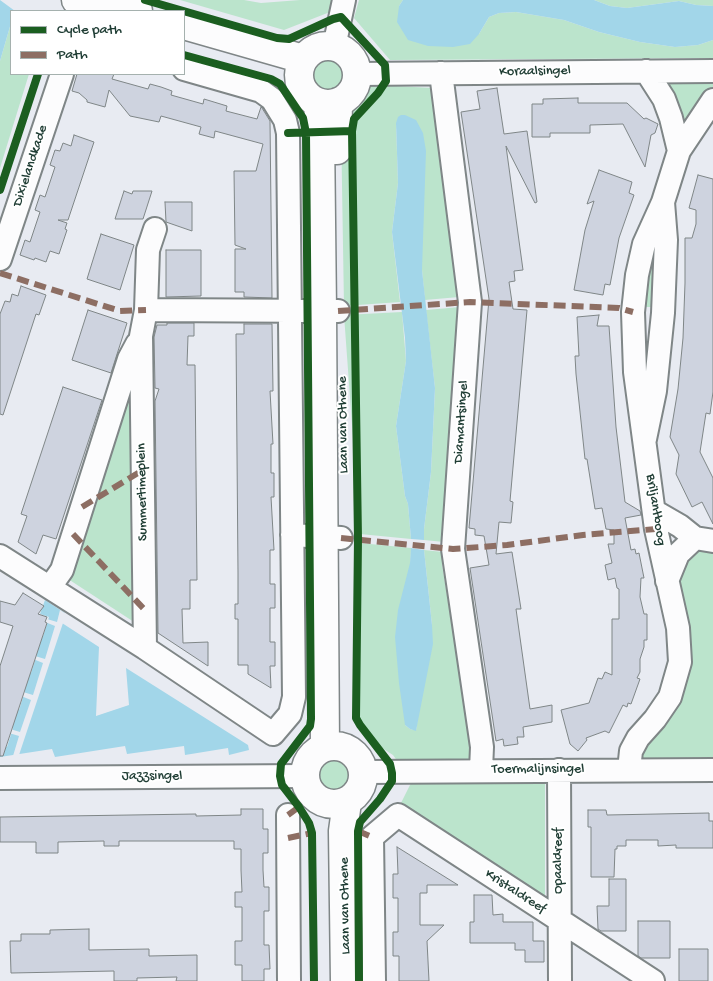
<!DOCTYPE html>
<style>
body{margin:0}
#map{position:relative;width:713px;height:981px;overflow:hidden;background:#e8ebf2;font-family:"Gochi Hand",sans-serif}
canvas{display:block}
.legend{position:absolute;left:10px;top:10px;width:175px;height:65px;box-sizing:border-box;background:#fff;border:1px solid #a5b1ae;margin:0;padding:6px 9px;list-style:none;font-size:15px;color:#1f3d34}
.legend li{display:flex;align-items:center;gap:10px;height:25px}
.legend b{width:25px;border:1px solid #a5b1ae}
</style>
<div id="map">
<canvas width="713" height="981"></canvas>
<ul class="legend">
<li><b style="height:6px;background:#1b5e20"></b>Cycle path</li>
<li><b style="height:6px;background:#8d6e63"></b>Path</li>
</ul>
</div>
<script>
const c = document.querySelector('canvas').getContext('2d');
c.lineJoin = 'round';
function fillPath(path, color) { c.fillStyle = color; c.fill(path, 'evenodd'); }
const toPath = rows => new Path2D(rows.map(r => 'M' + r).join(''));
function stroke(path, color, width, dash) { c.strokeStyle = color; c.lineWidth = width; c.lineCap = dash ? 'butt' : 'round'; c.setLineDash(dash || []); c.stroke(path); }
function write(font, color, halo, rows, align = 'center') {
  c.font = font + ' "Gochi Hand",sans-serif'; c.lineWidth = 4; c.setLineDash([]); c.textBaseline = 'middle'; c.strokeStyle = halo; c.fillStyle = color; for (const [text, x, y, turn = 0] of rows) {
    c.save(); c.translate(x, y); c.rotate((+turn || 0) * Math.PI / 180); c.textAlign = isNaN(turn) ? turn : align; if (halo) c.strokeText(text, 0, 0); c.fillText(text, 0, 0); c.restore();
  }
}
fillPath(toPath([
 [180,0,244,0,261,3,300,0,332,0,330,12,284,30],
 [359,0,403,0,399,6,479,34,489,17,499,13,516,12,564,20,599,32,640,42,675,47,698,45,713,40,713,58,390,60,354,18],
 [594,0,713,0,713,6,696,5,679,1,627,8,610,6],
 [11,23,11,74,29,74,0,168,0,61],
 '311 74a17 17 0 1 1 34 0a17 17 0 1 1-34 0Z',
 [381,81,395,86,433,88,459,297,425,300,422,270,396,123,398,183,392,232,400,302,344,306,341,125,351,104,359,98,364,90,369,85],
 [713,83,713,89,687,132,660,84],
 [657,246,652,307,644,307,650,251],
 [460,307,444,542,424,540,424,529,431,472,435,388,426,310],
 [402,312,406,361,396,426,405,496,408,504,411,539,360,534,344,315],
 [133,382,134,622,65,577],
 [360,543,411,548,405,725,410,729,414,730,416,730,432,625,424,550,443,552,442,565,475,764,400,765,393,755,382,748,359,720,357,707],
 [713,546,713,758,643,758,640,753,672,702,674,584,693,550],
 '317 774a18 18 0 1 1 36 0a18 18 0 1 1-36 0Z',
 [545,777,545,902,400,805,412,781]
]), '#bbe4cc');
fillPath(toPath([
 [0,0,15,11,11,11,11,23,0,61],
 [403,0,594,0,610,6,627,8,679,1,696,5,713,6,713,40,698,45,675,47,640,42,599,32,564,20,516,12,499,13,489,17,479,34,470,44,453,47,428,46,408,40,397,22,399,6],
 [401,115,405,115,416,120,423,133,426,151,422,270,435,388,431,472,424,529,424,540,411,539,408,504,405,496,396,426,406,361,405,338,392,232,398,183,396,123,398,117],
 [411,548,424,550,432,625,433,644,416,731,410,729,405,725,399,683,395,637,398,610,410,563],
 [45,600,65,613,62,623,99,647,96,716,129,705,126,668,248,745,249,750,229,755,228,748,185,755,184,746,127,754,125,746,55,757,52,749,0,757,0,745,7,747,13,728,6,725,11,708,19,710,25,691,18,688,23,671,31,673,37,654,30,651,36,634,43,636,49,617,40,614]
]), '#a2d6e9');
fillPath(toPath([
 [60,610,66,614,19,755,13,756,19,736,9,733,10,729,20,732,31,700,21,696,23,692,33,695,43,663,33,659,35,656,45,659,55,626,45,622,47,619,57,622]
]), '#e8ebf2');
const building = toPath([
 [77,74,114,74,112,79,148,89,150,84,161,87,172,91,171,95,203,104,204,99,227,106,226,111,257,119,261,107,262,108,270,121,272,298,244,297,244,292,235,292,235,249,246,249,235,245,234,171,256,171,263,144,215,131,214,138,199,134,201,127,161,116,159,122,130,116,109,90,105,107,87,102,87,100,79,93,72,91,77,74],
 [497,88,504,134,527,131,537,202,535,203,506,146,523,270,514,271,515,281,509,282,513,309,527,310,510,501,513,502,511,523,499,522,496,554,512,552,521,609,516,609,530,709,552,705,552,722,523,727,524,737,517,737,518,744,504,746,503,739,496,741,470,568,489,565,484,536,475,535,475,529,469,528,489,299,461,112,480,109,477,91,497,88],
 [578,98,578,103,627,103,644,119,646,118,658,124,655,133,651,135,645,167,623,124,590,125,590,133,550,133,550,137,532,137,532,104,543,104,543,99,578,98],
 [74,135,94,142,68,220,58,220,67,223,65,229,67,230,59,254,50,251,46,262,35,258,34,260,20,255,25,240,30,242,40,212,35,210,40,195,45,197,55,167,50,165,55,150,60,151,63,143,71,146,74,135],
 [599,170,632,182,629,193,634,195,619,238,610,285,605,284,603,295,574,290,585,230,594,201,587,204,599,170],
 [698,175,713,179,713,392,710,414,706,413,700,452,713,478,713,524,702,502,692,507,676,474,679,455,670,437,678,389,683,338,685,283,685,238,692,238,696,224,696,210,689,208,698,175],
 [124,191,132,194,133,191,152,191,143,219,115,219,124,191],
 [165,202,192,202,192,231,166,222,165,202],
 [101,234,134,245,120,290,87,279,101,234],
 [166,250,201,250,201,296,166,297,166,250],
 [21,286,46,295,39,315,36,314,3,415,0,414,0,314,5,301,10,302,12,294,18,296,21,286],
 [88,310,127,323,111,373,72,360,88,310],
 [599,315,597,326,609,326,616,427,625,502,640,511,641,515,625,518,631,550,635,549,636,554,639,553,644,578,641,578,640,597,644,614,647,614,647,640,644,640,644,647,640,659,640,672,637,678,640,679,631,704,628,703,627,707,623,705,609,733,605,731,586,738,587,740,578,751,570,744,561,710,589,703,598,678,602,679,605,672,612,675,612,619,619,619,619,589,617,588,615,578,608,580,605,565,612,563,608,544,614,544,614,530,606,529,602,508,595,509,587,459,585,459,576,374,575,356,579,356,577,317,599,315],
 [167,323,194,323,194,336,188,336,187,365,195,365,197,580,190,580,190,609,182,609,183,643,208,642,208,666,158,633,155,401,159,389,155,388,154,337,157,325,167,325,167,323],
 [244,324,272,324,273,391,270,391,273,444,271,444,271,473,274,473,274,497,271,497,274,550,270,550,270,584,275,584,275,608,270,608,270,642,275,642,275,666,270,666,271,688,248,674,248,665,238,665,238,619,235,619,235,604,238,604,238,573,236,334,244,334,244,324],
 [63,387,102,400,56,539,43,535,36,554,18,542,27,516,21,514,63,387],
 [23,593,44,606,38,614,47,617,45,622,47,623,3,756,0,756,0,666,13,626,0,622,0,601,15,605,23,593],
 [241,809,263,809,263,829,268,829,268,853,263,853,263,870,264,887,269,887,269,911,264,911,264,945,269,945,270,969,264,969,264,981,242,981,242,965,235,965,235,941,242,941,242,907,235,907,235,892,242,892,241,870,241,849,234,849,234,841,119,841,119,846,104,846,104,841,58,842,58,853,36,853,36,842,0,842,0,817,196,814,196,816,241,815,241,809],
 [588,810,606,810,607,815,709,813,709,821,713,821,713,848,676,848,676,845,658,846,658,840,626,840,626,846,617,846,617,849,615,849,614,877,591,877,591,827,588,827,588,810],
 [397,847,458,885,427,885,427,893,420,893,420,925,444,925,427,941,429,981,399,981,399,956,393,956,393,932,398,932,398,898,393,898,393,874,398,874,397,847],
 [609,879,626,879,626,931,601,931,598,929,597,906,609,906,609,879],
 [474,895,492,895,493,915,503,914,503,922,533,922,533,941,544,941,544,962,525,962,525,950,515,950,515,943,470,943,470,922,474,922,474,895],
 [638,921,670,921,670,958,641,958,638,956,638,921],
 [89,929,89,950,149,949,149,956,197,955,197,981,176,981,177,977,137,978,137,981,114,981,114,971,11,973,10,941,21,941,21,934,50,934,50,930,89,929],
 [679,949,708,949,708,981,679,981,679,949]
]);
fillPath(building, '#ced3df');
stroke(building, '#7f8687', 1);
const minor = toPath([
 [334,47,344,0],
 [646,71,664,99,671,118,679,151],
 [441,73,470,302,453,549,482,747,481,770],
 [357,74,713,71],
 [663,202,679,151,713,100],
 [0,259,62,74],
 [146,310,338,311],
 [654,511,680,526,695,538,713,541],
 [292,535,341,538],
 [0,556,145,648,273,734,290,714,294,697,288,133,285,120,272,99,261,91,184,69],
 [667,581,678,554,695,538],
 [50,587,62,570,129,359,137,344],
 [145,648,141,336,146,310,148,250,155,229],
 [559,770,560,981],
 [629,770,631,751,638,738,655,719,670,697,680,662,678,628,656,529,635,372,633,312,637,275,644,244,663,202,666,240,663,313,655,391,645,439],
 [363,772,713,770],
 [0,778,304,776],
 [288,815,289,981],
 [374,981,372,837,398,815,653,981]
]);
const tertiary = toPath([
 [76,0,118,6,138,11],
 [184,25,303,59],
 '299 75a29 29 0 1 1 58 0a29 29 0 1 1-58 0Z',
 [318,103,320,132,322,311,325,747],
 [337,150,338,102],
 '305 775a29 29 0 1 1 58 0a29 29 0 1 1-58 0Z',
 [345,981,343,831,347,802]
]);
stroke(minor, '#7f8687', 26);
stroke(tertiary, '#7f8687', 31);
stroke(minor, '#fcfcfd', 22);
stroke(tertiary, '#fcfcfd', 28);
stroke(toPath([
 [0,273,120,311,146,310],
 [338,311,470,302,619,308,633,312],
 [82,507,143,470],
 [73,534,144,609],
 [341,538,453,549,507,545,583,535,656,529],
 [288,815,299,807],
 [358,831,372,837],
 [288,838,312,833]
]), '#8d6e63', 6, [12, 6]);
stroke(toPath([
 [145,0,277,38,289,39,333,19,341,17,385,65,386,81,378,93,354,119,352,131,358,539,356,718,360,725,390,764,392,773,392,781,380,799,360,822,358,831,359,981],
 [184,55,271,79,280,84,303,118,306,133,311,719,310,726,281,764,280,776,282,785,299,807,309,823,312,833,314,981],
 [288,133,352,131],
 [0,190,38,74]
]), '#1b5e20', 8);
write('14px', '#1f3d34', '#fff', [
 ["Koraalsingel",535,72,-1],
 ["Dixielandkade",31,166,-72],
 ["Diamantsingel",462,422,-86],
 ["Laan van Othene",344,425,-91],
 ["Summertimeplein",143,492,-91],
 ["Briljantboog",655,510,81],
 ["Toermalijnsingel",538,770],
 ["Jazzsingel",152,777],
 ["Opaaldreef",559,861,-90],
 ["Kristaldreef",515,892,33],
 ["Laan van Othene",346,906,-91]
]);
</script>
